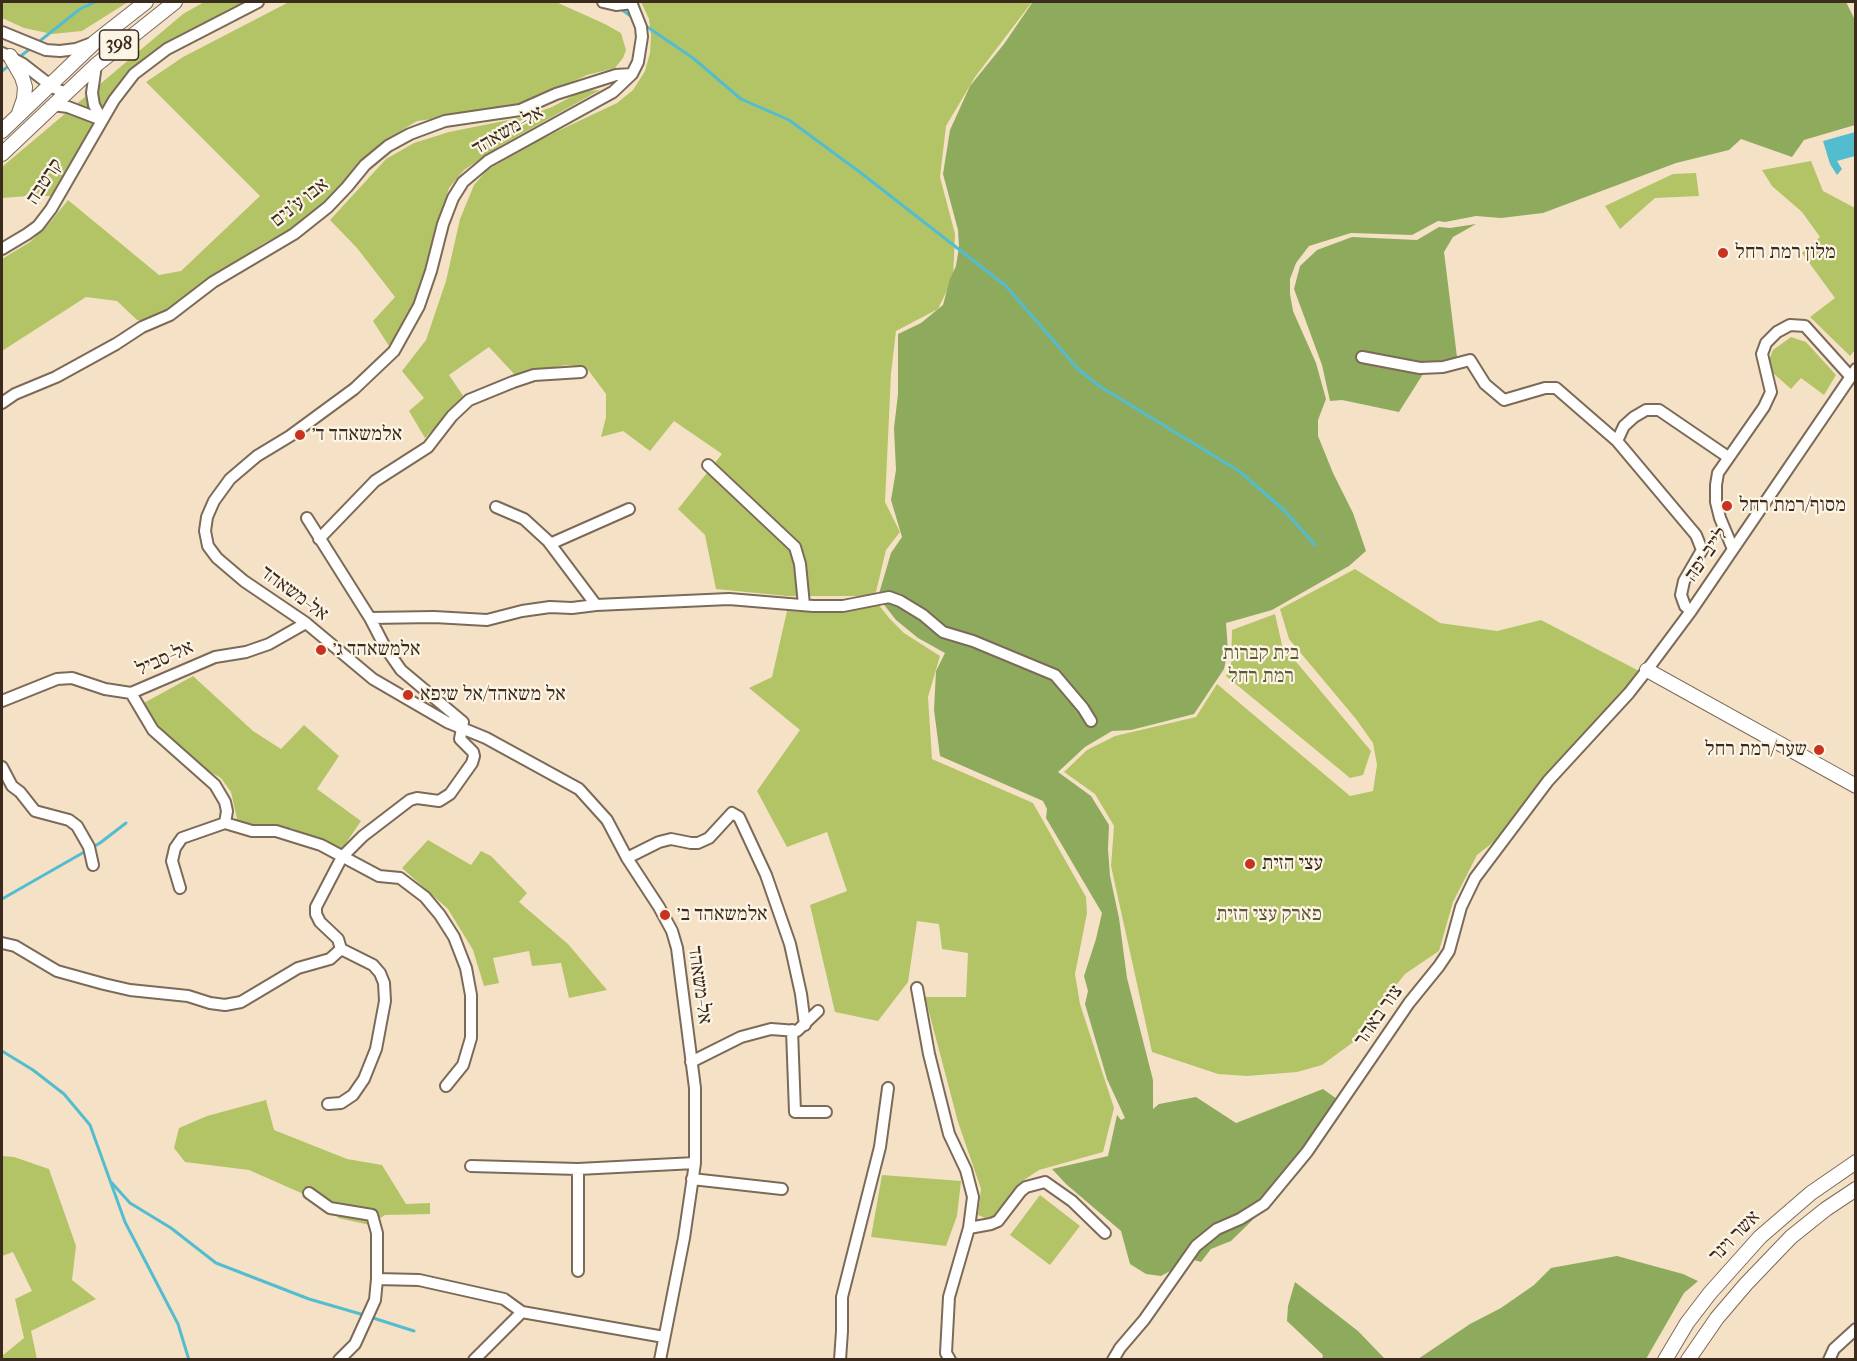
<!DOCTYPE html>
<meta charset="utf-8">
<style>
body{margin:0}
#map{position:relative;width:1857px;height:1361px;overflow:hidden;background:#f5e2c6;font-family:"IM FELL French Canon",serif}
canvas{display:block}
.frame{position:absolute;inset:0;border:3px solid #3b2a1e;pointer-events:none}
</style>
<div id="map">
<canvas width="1857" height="1361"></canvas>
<div class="frame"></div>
</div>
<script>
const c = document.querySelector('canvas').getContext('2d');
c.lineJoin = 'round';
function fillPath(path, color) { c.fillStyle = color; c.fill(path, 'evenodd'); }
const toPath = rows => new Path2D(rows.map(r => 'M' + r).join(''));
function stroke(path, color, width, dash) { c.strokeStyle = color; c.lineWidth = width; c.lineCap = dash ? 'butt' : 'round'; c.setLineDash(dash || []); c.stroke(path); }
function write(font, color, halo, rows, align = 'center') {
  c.font = font + ' "IM FELL French Canon","Frank Ruhl Libre",serif'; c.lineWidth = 4.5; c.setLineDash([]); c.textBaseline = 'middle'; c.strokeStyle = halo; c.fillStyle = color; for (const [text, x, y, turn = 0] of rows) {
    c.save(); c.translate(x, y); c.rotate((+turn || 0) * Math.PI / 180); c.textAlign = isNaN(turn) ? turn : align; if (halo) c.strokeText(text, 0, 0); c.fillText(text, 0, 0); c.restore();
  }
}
fillPath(toPath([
 [2,2,128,2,82,31,52,34,24,28,2,18],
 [204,2,252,2,124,80,51,196,28,196,2,198,2,167,183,14],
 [289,2,556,2,605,24,621,33,626,50,623,58,615,68,587,75,526,103,502,110,417,121,402,130,351,175,312,215,292,229,264,243,169,308,146,321,137,320,117,301,86,297,2,351,2,259,30,242,48,225,68,200,159,275,181,271,260,196,146,82,183,57],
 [641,2,1032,2,975,77,946,126,940,177,955,234,953,278,938,309,896,331,891,374,885,502,900,532,886,550,875,596,787,596,716,589,705,535,678,509,722,454,674,421,650,451,623,431,601,437,606,417,606,394,586,367,566,365,515,375,489,347,449,375,464,397,425,438,409,411,424,398,402,371,426,340,446,281,460,219,474,185,487,170,541,139,617,103,633,90,645,71,650,53,651,35,649,19],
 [600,90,500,146,464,170,449,188,414,306,389,346,373,321,395,297,357,248,330,220,386,159,414,143,449,132,524,117,552,107,582,91],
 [1811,161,1823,191,1855,208,1856,349,1850,356,1810,317,1835,298,1802,253,1820,237,1802,212,1772,186,1762,170],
 [1696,173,1699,196,1655,198,1620,229,1605,206,1673,174],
 [1791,337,1806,342,1836,375,1824,395,1801,378,1791,389,1773,373,1769,360,1773,350],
 [1355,569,1440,623,1497,631,1541,620,1641,672,1509,830,1477,855,1453,902,1439,951,1405,974,1386,998,1363,1035,1322,1065,1297,1072,1247,1076,1218,1074,1152,1052,1111,866,1114,826,1095,794,1064,772,1087,750,1115,736,1196,717,1217,684,1350,796,1373,791,1377,765,1373,743,1356,719,1289,639,1280,609],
 [878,604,889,618,904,633,940,656,928,697,932,759,1033,803,1086,897,1087,913,1075,974,1080,1004,1114,1108,1103,1152,1039,1170,1021,1182,990,1220,978,1215,981,1189,958,1122,925,997,966,997,968,953,942,949,939,924,917,921,908,982,878,1021,835,1012,810,905,847,891,827,832,787,847,757,791,800,730,749,688,772,677,787,611,831,613],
 [1275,614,1282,645,1371,751,1363,775,1350,778,1226,676,1231,667,1232,630],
 [193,676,253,731,281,749,304,725,339,756,317,789,361,821,342,849,291,828,253,829,237,819,231,792,221,778,198,765,147,726,144,703],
 [428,840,471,865,481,851,491,856,527,893,519,902,568,944,607,990,569,998,561,963,532,966,529,951,493,958,499,983,484,986,473,950,448,909,402,868],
 [266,1100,274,1130,347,1159,382,1165,406,1204,430,1203,430,1214,385,1215,370,1225,338,1218,333,1207,249,1170,185,1162,174,1148,179,1128,207,1116],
 [2,1156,14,1157,49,1169,76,1246,72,1280,96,1299,31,1331,37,1359,2,1359,2,1356,24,1338,15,1299,32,1291,13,1252,2,1256],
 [882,1175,961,1181,957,1216,946,1246,871,1237],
 [1040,1195,1080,1226,1050,1265,1010,1235]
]), '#b3c467');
fillPath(toPath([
 [1035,2,1846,2,1855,20,1855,125,1804,140,1792,157,1741,139,1729,150,1676,163,1543,213,1501,218,1476,216,1445,222,1438,221,1412,235,1351,233,1309,246,1296,263,1290,279,1290,294,1293,311,1316,363,1326,399,1318,420,1318,436,1333,473,1353,513,1366,551,1349,566,1272,610,1226,623,1228,651,1224,669,1194,714,1131,730,1112,731,1085,747,1058,772,1091,796,1109,825,1108,849,1110,876,1119,918,1127,978,1153,1080,1153,1109,1159,1104,1196,1097,1236,1123,1323,1089,1344,1104,1272,1201,1231,1241,1211,1249,1201,1262,1187,1258,1181,1265,1161,1276,1146,1274,1130,1264,1121,1231,1066,1184,1052,1169,1108,1156,1117,1115,1121,1120,1125,1118,1107,1079,1085,1004,1088,991,1084,976,1096,939,1102,913,1046,818,1047,809,1043,801,940,756,934,710,936,671,945,653,918,638,896,620,878,597,891,553,902,537,891,500,896,470,894,428,898,394,898,334,921,323,943,305,950,279,956,266,959,247,958,230,943,174,950,130,970,86,1004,44,1032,3],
 [1476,224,1453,237,1444,252,1457,357,1430,363,1399,412,1342,400,1330,401,1322,365,1294,289,1300,266,1317,250,1352,237,1417,240,1439,227,1450,228],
 [1617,1256,1683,1274,1698,1281,1684,1293,1646,1359,1418,1359,1470,1324,1501,1308,1534,1285,1551,1268],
 [1295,1282,1358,1331,1385,1359,1322,1359,1323,1355,1287,1321,1288,1306]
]), '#8eaa5c');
fillPath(toPath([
 [1855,132,1855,156,1837,161,1842,169,1837,175,1830,164,1823,141]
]), '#53bdcf');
stroke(toPath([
 [618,7,632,17],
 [643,24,693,58,741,99,789,120,861,173,1006,286,1078,369,1099,386,1239,471,1285,511,1315,545],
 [36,44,80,9,95,2],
 [17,59,31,48],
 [2,71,10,65],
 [2,899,100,843,126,823],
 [2,1051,33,1070,64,1094,90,1125,125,1222,178,1324,189,1360],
 [111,1182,130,1203,171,1228,216,1263,309,1299,364,1315],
 [370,1317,414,1331]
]), '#53bdcf', 3);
const minor = toPath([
 [603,2,616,5,632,3],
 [631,2,641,27,642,37,638,62,632,74,613,92,488,161,463,182,453,198,443,224,431,271,419,306,394,351,354,389,290,436,257,456,230,479,214,501,207,517,205,531,208,546,217,558,244,581,306,623,373,679,447,722,486,738,579,789,607,820,627,858,659,907,672,931,677,948,695,1088,695,1163,684,1238,660,1360],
 [2,32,46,50,60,51,76,49,92,43],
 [2,53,23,64,54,88,66,93],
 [96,65,92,93,94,105,102,120],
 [53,105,68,107,102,120],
 [2,249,27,234,38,226,51,209,114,100,134,74,167,49,258,2],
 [1362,357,1420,368,1443,367,1470,360,1485,384,1504,400,1545,388,1556,388,1617,441],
 [2,403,15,394,56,377,116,344,142,327,170,315,213,282,294,234,328,207,347,187,365,165,388,146,410,134,445,121,520,110,556,94,616,75,632,74],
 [708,465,795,547,800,564,804,605],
 [496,507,524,519,548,541,596,605],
 [319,539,375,481,428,447,452,416,469,400,513,382,534,375,581,372],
 [550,544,629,509],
 [1733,549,1720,518,1716,502,1716,485,1718,473,1764,407,1771,392,1762,354,1766,343,1777,332,1790,325,1805,326,1850,376],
 [1691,611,1685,606,1681,595,1684,581,1702,550,1696,535,1617,441,1624,426,1634,417,1646,410,1659,410,1728,457],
 [370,618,434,617,487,620,522,611,550,607,572,608,596,605,729,599,813,606,843,606,889,597,900,601,923,615,943,632,973,641,1055,675,1083,708,1091,721],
 [131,693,153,730,215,785,225,802,227,811,225,823,252,831,276,831,321,845,379,876,400,878,425,897,440,915,454,937,466,968,471,995,471,1038,463,1065,446,1086],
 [2,701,57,679,72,678,105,689,131,693,215,657,246,652,269,644,306,623],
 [2,767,12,786,20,792,35,811,69,820,77,826,89,847,93,865],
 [627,858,659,842,671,839,691,843,698,843,709,838,732,813,739,817,766,875,790,944,801,994,805,1025],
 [180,888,172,861,175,848,182,838,225,823],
 [2,943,15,946,57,971,104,984,130,990,188,996,210,1003,225,1005,241,1002,298,968,330,959,341,949,338,939,320,922,316,914,316,907,342,857,363,836,410,800,417,798,439,801,450,794,472,763,474,756,473,752,460,739,463,722,401,670,385,647,370,618,307,518],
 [917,988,929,1054,949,1134,966,1170,973,1197,969,1228,949,1297,946,1353,950,1360],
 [792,1030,795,1112,826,1112],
 [691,1062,741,1037,771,1029,797,1031,818,1011],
 [328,1104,341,1103,353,1095,364,1079,376,1049,385,1001,384,983,380,973,373,965,341,949],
 [471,1166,578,1169,695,1163],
 [578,1169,578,1271],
 [692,1179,782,1189],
 [309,1193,330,1208,372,1215,377,1233,377,1279],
 [969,1228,991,1224,998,1221,1021,1191,1026,1187,1045,1182,1072,1201,1105,1233],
 [339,1360,355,1344,375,1300,377,1279,419,1280,504,1299,522,1312,664,1337],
 [474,1360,522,1312],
 [840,1360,842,1331,842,1297,880,1147,888,1088],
 [1113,1360,1120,1348,1144,1320,1196,1246,1217,1229,1240,1219,1264,1204,1307,1152,1409,1003,1439,966,1449,951,1461,907,1475,878,1548,781,1629,693,1647,670,1691,611,1856,369],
 [1829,1360,1834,1349,1856,1329]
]);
const major = toPath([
 [10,56,22,77,25,87,24,99,19,113],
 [2,131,95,42,146,2],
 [2,154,96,65,175,2],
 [1647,670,1856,786],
 [1665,1360,1687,1323,1710,1293,1760,1237,1811,1193,1856,1162],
 [1688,1360,1717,1318,1746,1284,1791,1237,1826,1209,1856,1189]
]);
stroke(minor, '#7c6a59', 14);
stroke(major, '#7c6a59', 16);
stroke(minor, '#fff', 10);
stroke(major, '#fff', 14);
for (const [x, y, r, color] of [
 [1723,253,6,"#c8321e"],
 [300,435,6,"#c8321e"],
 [1727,506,6,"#c8321e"],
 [321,650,6,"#c8321e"],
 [408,695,6,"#c8321e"],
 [1819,750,6,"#c8321e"],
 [1250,864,6,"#c8321e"],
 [665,915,6,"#c8321e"]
]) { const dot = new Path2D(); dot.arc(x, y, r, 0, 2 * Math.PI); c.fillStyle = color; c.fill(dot); stroke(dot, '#fcf5e5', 2); }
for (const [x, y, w] of [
 [119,45,39]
]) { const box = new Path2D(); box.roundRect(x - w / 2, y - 15, w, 30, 4.5); c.fillStyle = '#fcf5e5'; c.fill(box); stroke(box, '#3b2a1e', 1.5); }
write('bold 18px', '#3b2a1e', null, [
 ["398",119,45]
]);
write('20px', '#3b2a1e', '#fcf5e5', [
 ["אל-משאהד",508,131,-30],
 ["קרטבה",45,182,-57],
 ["אבו ע'נים",300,203,-38],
 ["לייב יפה",1707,555,-55],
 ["אל-משאהד",294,594,36],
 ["אל-סביל",165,659,-24],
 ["אל-משאהד",699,985,82],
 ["צור באהר",1379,1016,-55],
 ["אשר וינר",1735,1237,-46]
]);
write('20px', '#3b2a1e', '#fcf5e5', [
 ["מלון רמת רחל",1735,253],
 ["אלמשאהד ד׳",312,435],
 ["מסוף/רמת רחל",1739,506],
 ["אלמשאהד ג׳",333,650],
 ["אל משאהד/אל שיפא",420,695],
 ["שער/רמת רחל",1807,750,"right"],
 ["עצי הזית",1262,864],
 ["אלמשאהד ב׳",677,915]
], 'left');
write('20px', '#5f5834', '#fcf5e5', [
 ["בית קברות",1261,654],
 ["רמת רחל",1261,677],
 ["פארק עצי הזית",1269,915]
]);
</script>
